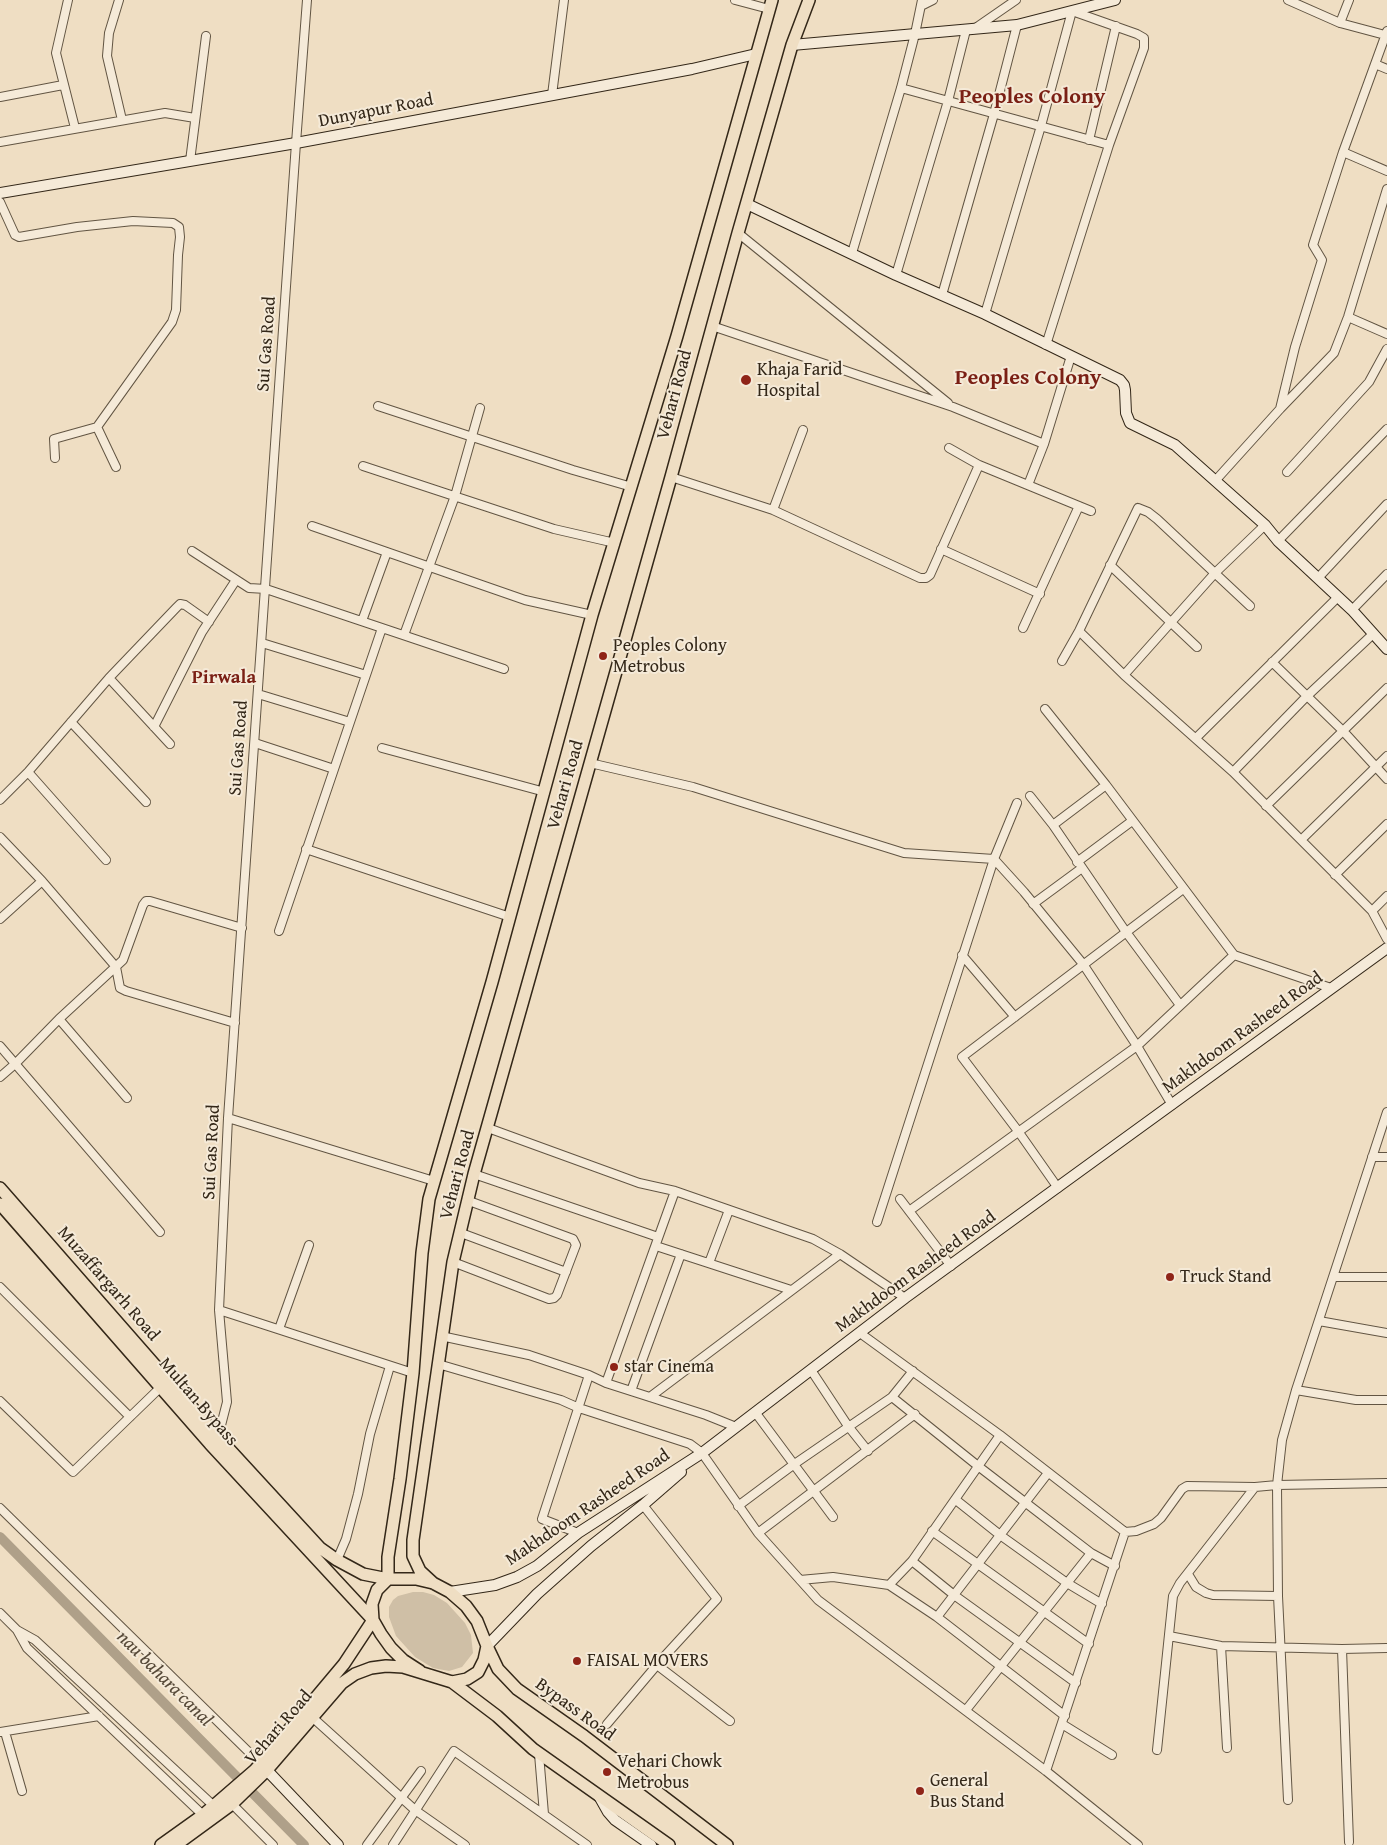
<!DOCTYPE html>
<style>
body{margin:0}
canvas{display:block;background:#efdec3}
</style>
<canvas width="1387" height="1845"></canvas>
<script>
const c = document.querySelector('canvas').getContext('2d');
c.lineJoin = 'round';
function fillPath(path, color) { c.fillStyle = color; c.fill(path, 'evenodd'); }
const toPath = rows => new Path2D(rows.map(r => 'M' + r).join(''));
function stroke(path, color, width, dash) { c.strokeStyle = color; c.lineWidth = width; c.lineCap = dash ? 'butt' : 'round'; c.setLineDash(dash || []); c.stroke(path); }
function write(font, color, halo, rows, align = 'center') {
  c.font = font + ' "Gentium Book Plus",serif'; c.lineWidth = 4; c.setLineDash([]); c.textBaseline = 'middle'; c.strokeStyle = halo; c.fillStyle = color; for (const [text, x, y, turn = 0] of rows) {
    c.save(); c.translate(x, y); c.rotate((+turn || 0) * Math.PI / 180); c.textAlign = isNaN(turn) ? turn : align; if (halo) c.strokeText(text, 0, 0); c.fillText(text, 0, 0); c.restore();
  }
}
fillPath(toPath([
 [413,1592,423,1592,434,1595,447,1603,465,1623,471,1635,473,1653,462,1667,449,1671,433,1668,415,1657,396,1636,389,1617,389,1607,393,1600,398,1596]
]), '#cfbfa6');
stroke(toPath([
 [0,1537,304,1845]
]), '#afa089', 10);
const street = toPath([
 [68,0,56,53,75,128],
 [119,0,109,33,107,56,122,120],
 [735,0,769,9],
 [1288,0,1340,23,1385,35],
 [921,6,933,0],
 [1340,23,1349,0],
 [974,29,1016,0],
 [1375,64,1387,69],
 [901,88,1109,145],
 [552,95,564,0],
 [0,97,63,85],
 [1089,140,1116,26],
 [0,142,165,113,195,118],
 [1343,152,1387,171],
 [190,161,206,36],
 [0,202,15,235,19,237,77,227,133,221,173,223,179,227,180,237,178,255,176,310,172,322,97,427,54,439,55,458],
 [738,233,948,403],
 [852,253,901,88,915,34,922,0],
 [896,275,948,101,966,30],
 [942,295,994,114,1017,25],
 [985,314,1041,126,1072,11,1137,34,1144,38,1144,48,1109,145,1046,345],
 [1348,317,1387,334],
 [712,326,953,407,1044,444,1071,356],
 [378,406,573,470,632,487],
 [1280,409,1295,347,1322,260,1313,245,1343,152,1387,31],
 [97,427,116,467],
 [949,448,979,465,1091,511],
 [363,466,554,529,615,543],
 [1287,472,1369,382,1387,349],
 [671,477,773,510,920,578,926,578,930,575,979,465],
 [1215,481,1280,409,1334,353,1348,317,1387,189],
 [1028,485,1044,444],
 [773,510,803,430],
 [312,526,525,600,592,615],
 [1278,541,1387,429],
 [941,549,1040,594],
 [192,551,249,588,266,589,504,669],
 [1110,565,1197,647],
 [1318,578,1387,504],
 [1352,610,1387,574],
 [362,621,387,552],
 [1023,628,1079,506],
 [1079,631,1124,675,1233,772,1372,911,1387,939],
 [404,635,455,496,480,408],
 [262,643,366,675],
 [1062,661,1079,631,1138,508,1148,512,1157,519,1250,606],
 [1272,662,1343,731,1387,779],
 [1124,675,1215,573,1265,525],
 [109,678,170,744],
 [258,694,350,722],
 [71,722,146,802],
 [154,727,202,632,236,580],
 [1196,738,1338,597],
 [255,743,334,769],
 [382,748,545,792],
 [590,763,693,787,904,853,994,859,1024,892,1083,964,1137,1046,1172,1105],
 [28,772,106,860],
 [1233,772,1306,697,1373,634],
 [1030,796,1053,825,1126,932,1180,1005],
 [0,800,28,772,109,678,176,608,180,604,185,605,209,622],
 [1266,806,1387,688],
 [1053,825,1106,785],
 [0,837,42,881,116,967,120,988,126,991,235,1023],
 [1301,840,1387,756],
 [306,849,510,917],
 [1077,862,1132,821],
 [1335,875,1387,824],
 [1033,904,1082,868],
 [1372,911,1387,896],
 [0,919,42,881],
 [279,931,382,628],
 [962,955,1015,1017],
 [1234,955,1331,988],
 [59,1019,127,1098],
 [0,1046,160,1232],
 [0,1077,15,1064,59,1019,123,960,143,905,146,901,150,901,242,928],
 [228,1118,434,1181],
 [488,1128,639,1183,675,1191,813,1239,840,1254,905,1298],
 [1372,1157,1387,1157],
 [474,1174,658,1237],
 [1058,1188,1018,1131,962,1057,1183,889],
 [900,1199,951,1266],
 [909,1211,1137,1046,1234,955,1106,785,1045,709],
 [877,1222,994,859,1017,803],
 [461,1233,566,1272],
 [656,1246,791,1290],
 [453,1262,549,1299,554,1298,557,1295,576,1245,573,1239,469,1201],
 [709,1263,729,1210],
 [1335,1277,1387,1277],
 [0,1287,130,1417],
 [219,1310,413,1373],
 [1319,1321,1387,1333],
 [279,1329,309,1245],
 [860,1333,1000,1435,1125,1532,1136,1531,1154,1524,1161,1518,1182,1489,1187,1486,1255,1487],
 [441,1336,529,1355,589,1375,606,1383,706,1415,736,1427],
 [438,1364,561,1400,579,1408,690,1444,702,1453,758,1533,818,1600,1046,1771,1138,1845],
 [811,1370,848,1426,868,1451],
 [606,1383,675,1191],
 [1296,1390,1356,1400,1387,1400],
 [631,1391,681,1254],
 [650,1397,840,1254],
 [892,1397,978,1466,1091,1553,1115,1566],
 [0,1401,73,1472,164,1384],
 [755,1412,833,1517],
 [218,1437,227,1402,219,1310,228,1118,296,143,307,0],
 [956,1500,1000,1535,1067,1583,1102,1604],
 [738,1506,793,1465,892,1397,913,1371],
 [0,1508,260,1763],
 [932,1531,1089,1644],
 [578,1533,542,1519,589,1375],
 [758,1533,915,1414],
 [337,1560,346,1539,358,1494,370,1434,390,1366],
 [912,1561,954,1595,1076,1683],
 [1188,1574,1196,1587,1206,1593,1213,1595,1278,1596],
 [800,1580,833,1577,889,1585,937,1617,1065,1716],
 [889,1585,912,1561,1000,1435],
 [0,1613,17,1630,27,1648,205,1817],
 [937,1617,1048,1473],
 [17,1630,35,1640,216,1808],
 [1169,1636,1221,1646,1342,1649,1387,1648],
 [1221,1646,1227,1748],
 [1342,1649,1349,1842],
 [657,1665,730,1721],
 [966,1710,1091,1553],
 [312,1717,415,1810,465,1845],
 [607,1724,662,1659,717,1599,643,1505],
 [1062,1724,1112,1755],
 [0,1732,99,1716],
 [5,1732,22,1791],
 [1157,1750,1173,1596,1180,1583,1255,1487,1277,1485,1387,1483],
 [539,1754,544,1814],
 [1046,1771,1125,1532],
 [1288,1800,1278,1596,1277,1485,1282,1440,1296,1390,1387,1112],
 [232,1804,273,1845],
 [367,1845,421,1771],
 [393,1845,454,1751,587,1845]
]);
const secondary = toPath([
 [792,45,1017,25,1115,0],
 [0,193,296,143,692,69,756,54],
 [747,204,896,275,985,314,1120,380,1124,385,1125,390,1126,413,1130,423,1175,445,1265,525,1278,541,1352,610,1387,649],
 [450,1592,495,1585,517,1577,537,1566,578,1533,702,1453,905,1298,1387,948],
 [487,1646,537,1594,591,1546,643,1505,681,1472],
 [261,1764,338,1845],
 [599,1796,608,1812,615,1820,651,1845]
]);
const primary = toPath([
 [0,1188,218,1437,320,1548,337,1560,363,1574,388,1579,388,1557,400,1479,413,1373,422,1253,429,1199,492,982,592,615,677,336,772,0],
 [0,1204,210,1444,373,1620,344,1664,255,1770,203,1815,161,1845],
 [433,1583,420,1571,413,1556,413,1540,453,1262,474,1174,671,477,738,233,792,45,809,0],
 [487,1646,498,1669,517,1689,584,1736,727,1845],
 [452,1682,497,1716,533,1749,669,1845],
 [176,1845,232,1804,267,1770,342,1683,355,1674,371,1668,386,1666,403,1667,452,1682,467,1679,478,1672,484,1660,487,1646,477,1621,466,1606,450,1592,433,1583,416,1579,388,1579,377,1590,372,1604,373,1620,381,1634,391,1648,403,1660,420,1671]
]);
stroke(street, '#625543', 10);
stroke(secondary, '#332718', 12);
stroke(primary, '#332718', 14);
stroke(street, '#f5ead8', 8);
stroke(secondary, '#f5ead8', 10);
stroke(primary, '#efdec3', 11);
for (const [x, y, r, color] of [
 [746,380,6,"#8f2418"],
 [603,656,5,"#8f2418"],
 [1170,1277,5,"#8f2418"],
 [614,1367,5,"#8f2418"],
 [577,1661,5,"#8f2418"],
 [607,1772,5,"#8f2418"],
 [920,1791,5,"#8f2418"]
]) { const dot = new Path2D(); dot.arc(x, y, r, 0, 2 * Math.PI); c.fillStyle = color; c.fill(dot); stroke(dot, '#f5ead8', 2); }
write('18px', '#332718', '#f5ead8', [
 ["Dunyapur Road",376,111,-11],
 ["Sui Gas Road",267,344,-86],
 ["Vehari Road",675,395,-75],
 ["Sui Gas Road",239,748,-86],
 ["Vehari Road",566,785,-74],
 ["Makhdoom Rasheed Road",1243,1033,-36],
 ["Sui Gas Road",212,1152,-87],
 ["Vehari Road",458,1175,-75],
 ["Makhdoom Rasheed Road",916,1272,-36],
 ["Muzaffargarh Road",108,1284,49],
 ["Multan Bypass",198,1402,49],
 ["Makhdoom Rasheed Road",588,1508,-34],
 ["Bypass Road",575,1710,36],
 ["Vehari Road",279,1728,-49]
]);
write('18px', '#332718', '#f5ead8', [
 ["Khaja Farid",757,370],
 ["Hospital",757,391],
 ["Peoples Colony",613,646],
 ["Metrobus",613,667],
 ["Truck Stand",1180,1277],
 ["star Cinema",624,1367],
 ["FAISAL MOVERS",587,1661],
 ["Vehari Chowk",617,1762],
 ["Metrobus",617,1783],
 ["General",930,1781],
 ["Bus Stand",930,1802]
], 'left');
write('bold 19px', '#7a1f14', '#f5ead8', [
 ["Pirwala",224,678]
]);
write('italic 19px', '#584b3a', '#f5ead8', [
 ["nau bahara canal",164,1679,45]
]);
write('bold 22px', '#7a1f14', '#f5ead8', [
 ["Peoples Colony",1032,97],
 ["Peoples Colony",1028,378]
]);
</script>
